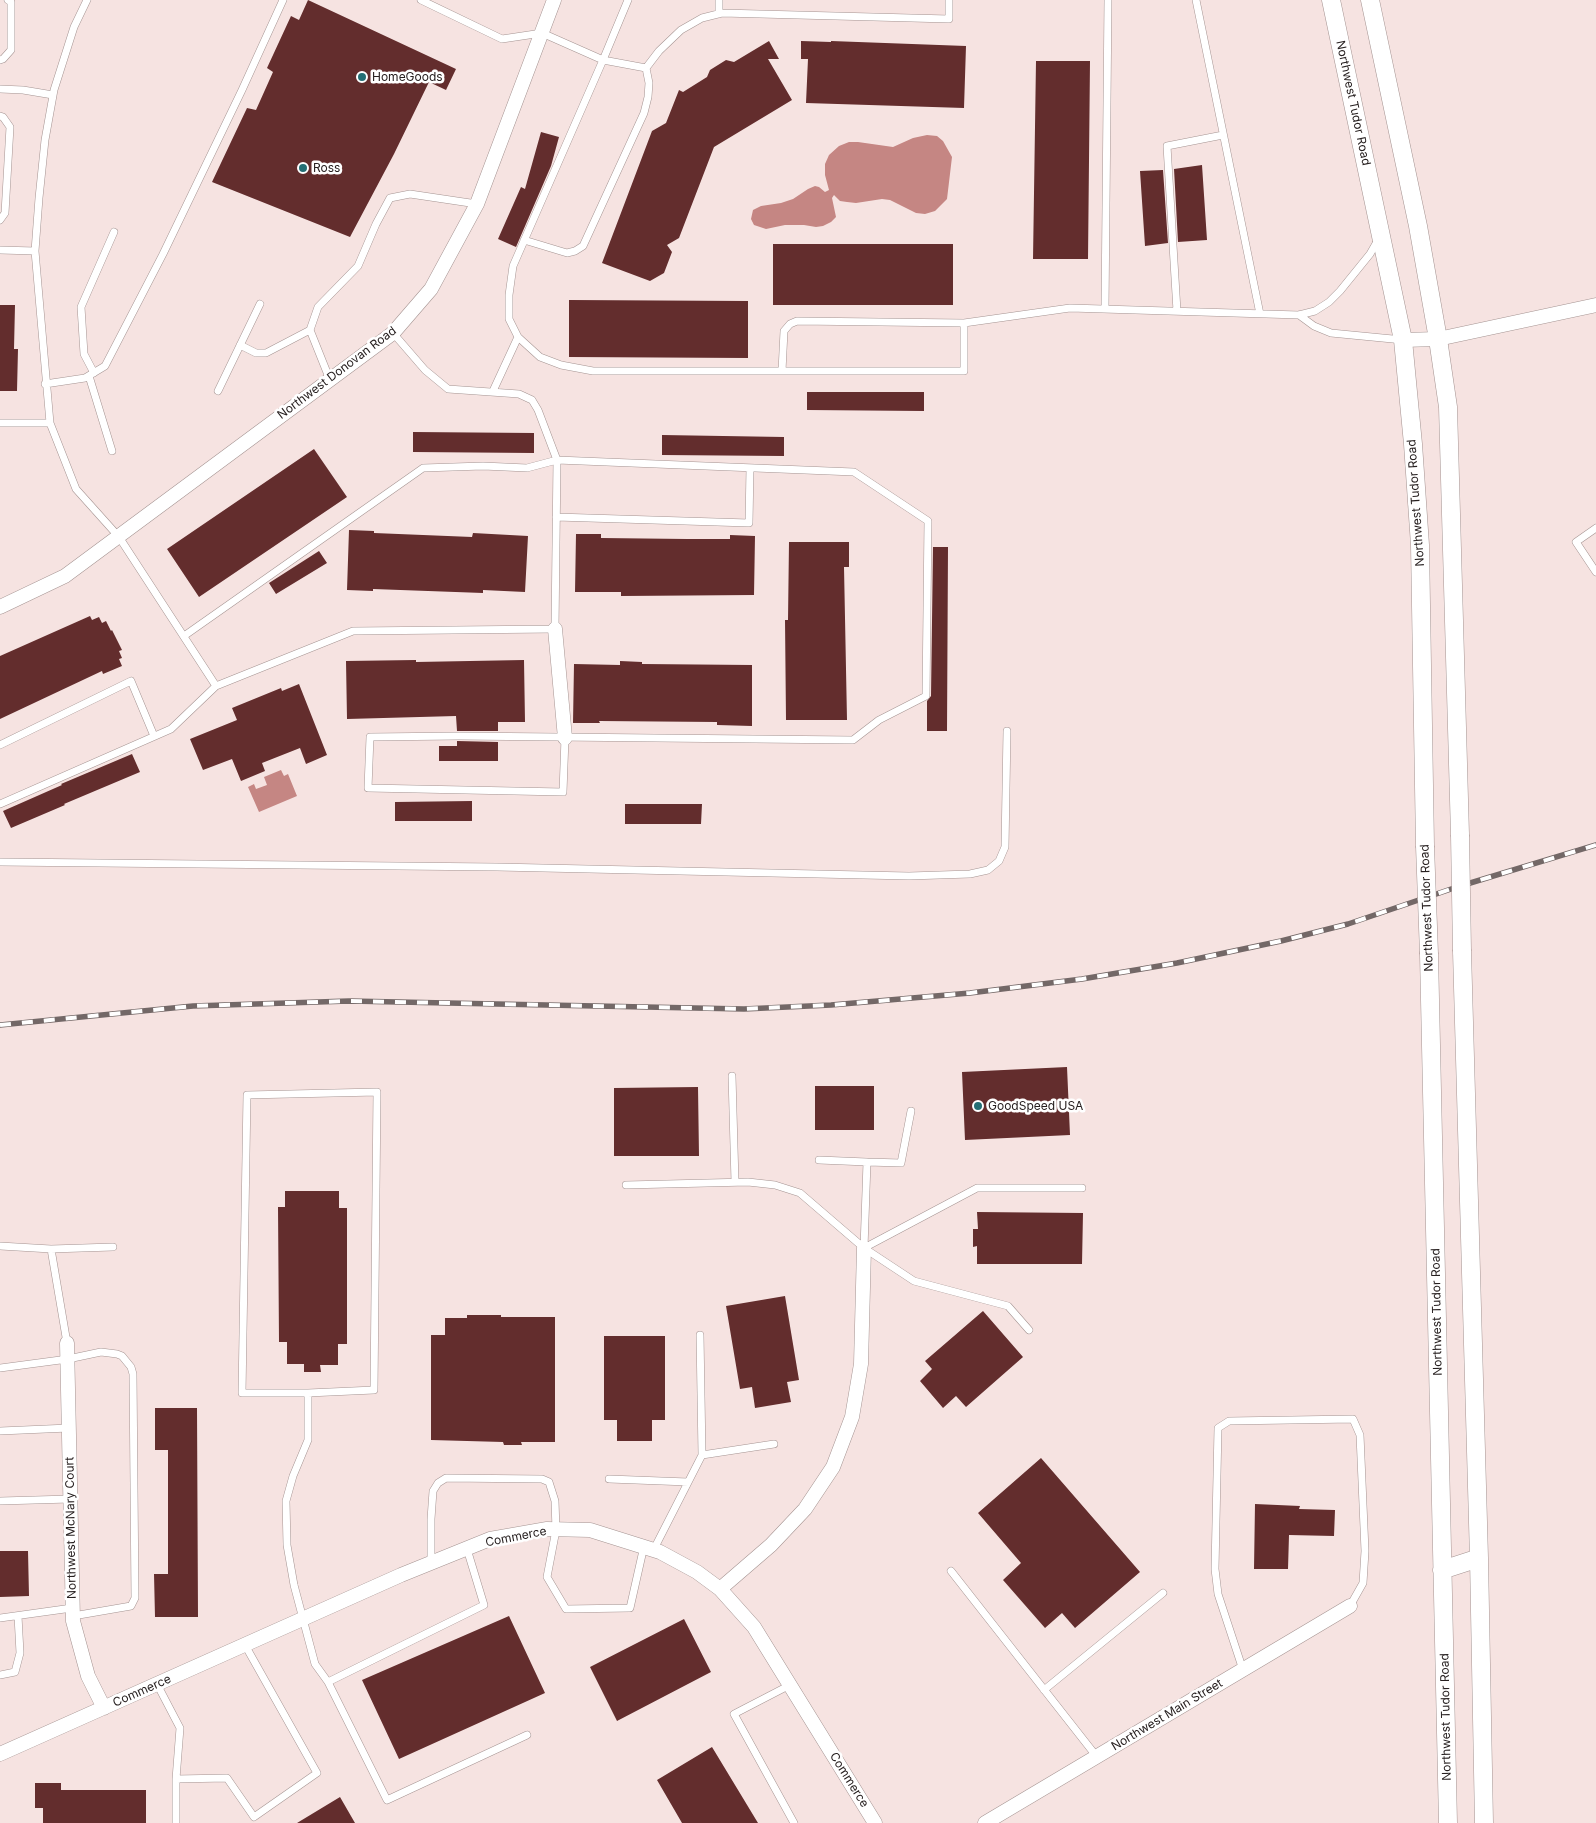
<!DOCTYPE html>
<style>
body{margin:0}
canvas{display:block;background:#f6e3e1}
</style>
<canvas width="1596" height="1823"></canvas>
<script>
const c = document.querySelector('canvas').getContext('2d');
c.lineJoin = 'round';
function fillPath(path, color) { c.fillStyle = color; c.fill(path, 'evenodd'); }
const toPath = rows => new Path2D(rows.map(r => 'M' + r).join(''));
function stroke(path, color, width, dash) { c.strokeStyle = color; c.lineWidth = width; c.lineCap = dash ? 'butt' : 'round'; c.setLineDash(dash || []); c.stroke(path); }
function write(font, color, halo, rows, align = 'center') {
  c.font = font + ' Inter,sans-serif'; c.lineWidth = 5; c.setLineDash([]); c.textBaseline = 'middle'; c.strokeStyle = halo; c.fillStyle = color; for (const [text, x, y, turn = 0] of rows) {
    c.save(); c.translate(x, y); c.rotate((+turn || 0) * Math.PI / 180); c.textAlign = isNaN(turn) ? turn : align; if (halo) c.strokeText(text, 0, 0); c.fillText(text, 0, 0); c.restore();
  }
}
fillPath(toPath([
 [927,135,937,136,943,141,952,157,947,199,935,211,925,214,916,213,890,200,882,199,856,203,847,202,840,201,834,195,832,198,836,217,831,222,823,226,816,227,804,225,785,225,766,229,754,225,751,219,753,210,761,206,781,203,793,199,808,189,815,186,819,187,825,192,829,190,825,175,825,164,829,155,839,146,849,142,858,142,893,147,913,138],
 [281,770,284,776,288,774,297,796,259,812,248,787,254,784,256,789,267,785,264,777]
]), '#c58683');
fillPath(toPath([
 [308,0,456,69,446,90,429,82,394,154,350,237,212,182,247,108,256,110,273,72,267,68,291,16,299,20],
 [769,41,779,59,768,59,792,100,714,147,679,238,667,245,672,252,664,273,650,281,602,263,652,131,666,123,679,90,683,92,707,77,710,70,726,60,734,62],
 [801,41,831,42,831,41,966,46,964,108,806,103,808,59,801,59],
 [1036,61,1090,61,1088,259,1033,259],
 [541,132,559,137,551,166,516,247,498,239,521,187,525,189],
 [1202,165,1207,240,1178,242,1174,169],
 [1163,170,1168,243,1145,246,1140,171],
 [773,244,953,244,953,305,773,305],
 [569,300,748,301,748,358,569,357],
 [0,305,15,305,14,349,18,349,17,391,0,391],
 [807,392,924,392,924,411,807,410],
 [413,432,534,433,534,453,413,452],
 [662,435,784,437,784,456,662,455],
 [314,449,347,497,199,597,167,549],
 [349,530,374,531,374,533,472,537,473,533,528,536,525,592,483,590,483,593,373,589,373,591,347,590],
 [576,534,601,534,601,538,687,539,730,539,730,535,755,536,754,595,621,596,621,592,575,592],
 [789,542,849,542,849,567,844,567,847,720,786,720,785,620,788,620],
 [933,547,948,547,947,731,927,731,927,701,931,696],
 [319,551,327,563,276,594,269,583],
 [90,616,92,620,99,617,102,623,106,621,111,631,112,630,122,650,119,651,122,658,119,659,122,666,103,674,102,671,0,719,0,656],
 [416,660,416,662,524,660,525,722,498,722,498,731,457,731,456,716,347,719,346,661],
 [620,661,642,662,642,664,752,665,752,726,717,725,717,722,599,721,600,723,573,723,574,664,620,665],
 [299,684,327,755,306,764,300,748,262,763,265,771,241,781,232,759,203,770,190,739,237,720,232,708,281,688,282,691],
 [457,741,498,742,498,761,439,761,439,746,457,746],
 [132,754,140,772,64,804,65,805,11,828,3,811,62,785,61,784],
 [472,801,472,821,395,821,395,802],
 [625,804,702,804,701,824,625,824],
 [1067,1067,1070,1135,965,1140,962,1072],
 [815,1086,874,1086,874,1130,815,1130],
 [698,1087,699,1156,614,1156,614,1088],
 [285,1191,339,1191,339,1208,347,1208,347,1344,338,1344,338,1365,320,1365,321,1372,304,1372,304,1364,287,1364,287,1342,279,1342,278,1207,285,1207],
 [977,1212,1083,1213,1082,1264,977,1264,977,1246,973,1247,973,1229,978,1229],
 [785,1296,799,1380,787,1382,791,1402,755,1408,752,1387,740,1389,726,1306],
 [983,1311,1023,1357,966,1407,956,1396,943,1408,920,1381,932,1369,925,1361],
 [467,1315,501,1315,501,1317,555,1317,555,1442,521,1442,522,1445,504,1445,503,1442,431,1440,431,1335,445,1335,445,1318,467,1318],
 [604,1336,665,1336,665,1420,652,1420,652,1441,617,1441,617,1420,604,1420],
 [155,1408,197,1408,198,1617,155,1617,154,1574,168,1574,168,1450,155,1450],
 [1041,1458,1140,1572,1075,1628,1062,1613,1045,1628,1003,1580,1021,1563,978,1513],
 [1255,1504,1300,1506,1299,1509,1335,1510,1334,1536,1289,1535,1288,1569,1254,1569],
 [0,1551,28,1551,29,1596,0,1597],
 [509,1616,545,1693,399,1759,362,1680],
 [684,1619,711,1672,617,1721,590,1667],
 [712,1747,758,1823,682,1823,657,1780],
 [35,1783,61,1783,61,1790,146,1790,146,1823,43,1823,43,1808,35,1808],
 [340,1797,355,1823,297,1823]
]), '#632d2d');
const service = toPath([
 [87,0,74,27,54,90,45,140,39,198,35,251,50,423,76,489,119,537,216,686,353,631,555,629,557,460,538,410,532,400,519,394,448,389,425,370,393,333],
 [421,0,502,39,542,33,603,60,513,266,509,295,509,319,518,337,540,357,561,365,593,371,964,371,964,323,1070,308,1299,315,1315,311,1329,302,1340,291,1370,254,1378,240],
 [628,0,603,60,646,68,659,51,681,30,702,18,722,13,949,19,949,0],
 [1196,0,1260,314],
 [719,14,719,0],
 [0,60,3,59,11,50,11,2,8,0],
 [0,89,23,90,53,95],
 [0,116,3,117,10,127,5,213,0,220],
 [524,240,567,253,575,251,583,246,644,113,648,97,649,83,646,68],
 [0,250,35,251],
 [1105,309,1108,0],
 [1177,311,1167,146,1223,135],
 [1299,315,1314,326,1331,333,1403,340],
 [240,345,256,353,266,353,310,330],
 [782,371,784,331,790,324,797,321,964,323],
 [94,373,84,354,81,307,114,232],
 [89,376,112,451],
 [330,380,310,330,318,307,358,266,376,224,390,198,410,194,477,204],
 [45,384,85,378,105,366,163,254,242,90,283,0],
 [218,391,260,304],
 [493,391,518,337],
 [0,423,50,423],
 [556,517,749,523,750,468],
 [1596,528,1576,542,1596,572],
 [184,636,423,468,483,466,527,468,557,460,854,472,928,521,926,696,879,720,853,740,459,736,370,737,368,788,563,792,565,738],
 [0,745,131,681,154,736],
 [0,804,171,729,216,686],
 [0,862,497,867,909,876,970,874,988,870,999,861,1005,847,1007,731],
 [732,1076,735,1182],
 [819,1160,867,1162,864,1248],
 [867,1162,901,1163,911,1111],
 [626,1185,748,1182,775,1185,800,1193,864,1248,914,1281,1008,1306,1029,1330],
 [0,1246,51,1249,113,1247],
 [864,1248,977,1188,1082,1188],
 [51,1249,67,1343],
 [0,1368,68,1359,101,1352,117,1354,122,1356,131,1367,133,1374,135,1598,131,1606,73,1616],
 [308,1393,242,1393,247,1095,377,1092,374,1390,308,1393,308,1440,293,1476,286,1501,287,1545,294,1585,315,1664,328,1682,484,1605,467,1549],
 [0,1431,69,1428],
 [702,1455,774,1444],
 [609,1479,688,1482],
 [0,1501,70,1499],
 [654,1549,702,1455,700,1335],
 [431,1563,431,1519,433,1491,438,1483,446,1478,542,1479,549,1482,555,1501,556,1530,547,1577,566,1609,630,1608,644,1546],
 [951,1571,1097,1757],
 [0,1618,72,1608],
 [1243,1670,1218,1594,1215,1569,1218,1428,1229,1421,1353,1419,1360,1435,1365,1551,1363,1583,1350,1606],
 [0,1675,15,1672,20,1653,18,1616],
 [328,1682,387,1800,527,1735],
 [157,1684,180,1728,176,1779,227,1778,254,1817,317,1773,245,1645],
 [790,1685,734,1714,794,1823],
 [1044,1690,1163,1593],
 [176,1779,176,1823]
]);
const minor = toPath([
 [1403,340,1438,339,1596,305],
 [0,607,65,576,393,333,431,289,477,204,554,0],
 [555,629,565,738],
 [67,1343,73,1621,88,1676,104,1708],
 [720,1589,771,1545,805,1509,833,1467,852,1417,861,1364,864,1248],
 [0,1754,401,1575,490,1539,547,1529,590,1530,660,1552,697,1572,720,1589,754,1627,875,1823],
 [985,1823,1350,1606]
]);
const tertiary = toPath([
 [1331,0,1403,340,1413,444,1420,545,1425,846],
 [1370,0,1418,226,1438,339,1448,407,1460,835],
 [1462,951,1479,1558,1484,1823],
 [1429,954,1448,1823],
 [1442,1570,1479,1558]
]);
stroke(service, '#a59492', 8);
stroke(minor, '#a59492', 15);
stroke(tertiary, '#a59492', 19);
stroke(service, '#fff', 7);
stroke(minor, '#fff', 14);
stroke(tertiary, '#fff', 18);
const rail = toPath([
 [0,1025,193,1006,349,1001,744,1009,831,1005,970,993,1082,979,1177,963,1281,941,1348,924,1457,887,1596,845]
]);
stroke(rail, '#736867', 5.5);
stroke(rail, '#fff', 4, [11]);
const tertiaryBridge = toPath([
 [1460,835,1462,951],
 [1425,846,1429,954]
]);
stroke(tertiaryBridge, '#a59492', 19, []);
stroke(tertiaryBridge, '#fff', 18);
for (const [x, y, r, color] of [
 [362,77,5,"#236e74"],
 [303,168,5,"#236e74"],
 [978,1106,5,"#236e74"]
]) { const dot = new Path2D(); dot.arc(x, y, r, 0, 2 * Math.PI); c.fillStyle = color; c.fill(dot); stroke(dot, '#fff', 2); }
write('12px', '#272020', '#fff', [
 ["HomeGoods",372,77],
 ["Ross",313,168],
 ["GoodSpeed USA",988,1106]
], 'left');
write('12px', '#272020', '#fff', [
 ["Northwest Tudor Road",1353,103,78],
 ["Northwest Donovan Road",337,373,-37],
 ["Northwest Tudor Road",1416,503,-94],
 ["Northwest Tudor Road",1427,908,-92],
 ["Northwest Tudor Road",1437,1312,-91],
 ["Northwest McNary Court",71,1528,-91],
 ["Commerce",516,1537,-11],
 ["Commerce",142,1691,-24],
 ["Northwest Main Street",1167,1715,-31],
 ["Northwest Tudor Road",1446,1717,-91],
 ["Commerce",849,1780,58]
]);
</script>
